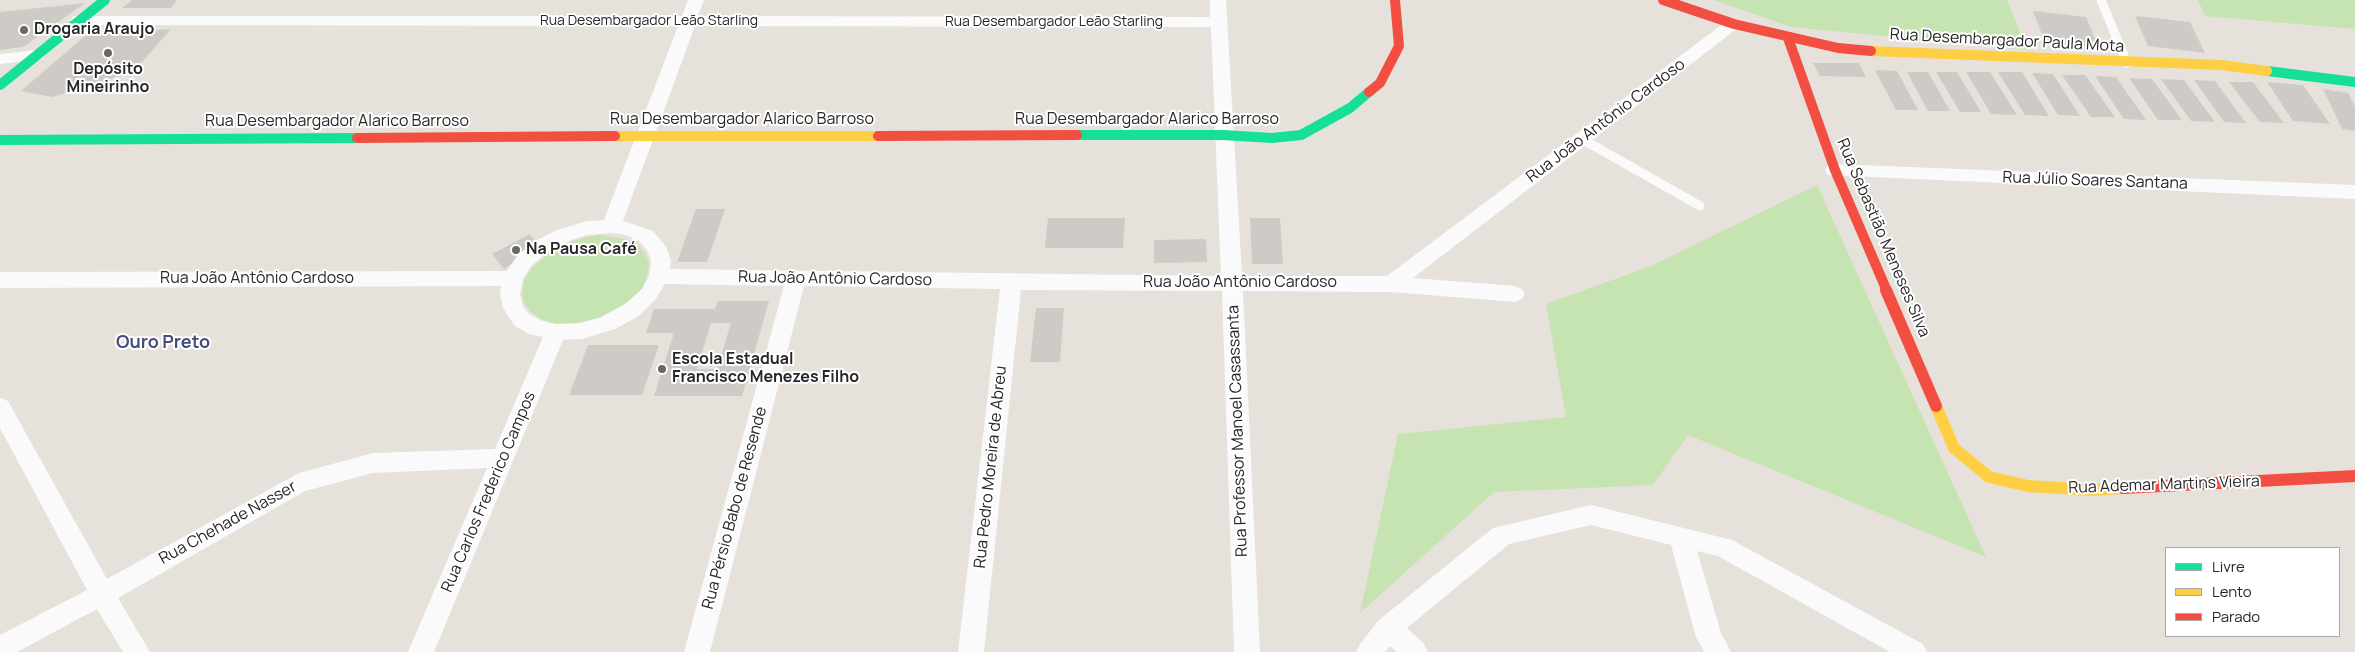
<!DOCTYPE html>
<meta charset="utf-8">
<style>
body{margin:0}
#map{position:relative;width:2355px;height:652px;overflow:hidden;background:#e6e1db;font-family:Manrope,sans-serif}
canvas{display:block}
.legend{position:absolute;left:2165px;top:547px;width:175px;height:90px;box-sizing:border-box;background:#fff;border:1px solid #a9a9a9;margin:0;padding:6px 9px;list-style:none;font-size:15px;color:#272727}
.legend li{display:flex;align-items:center;gap:10px;height:25px}
.legend b{width:25px;border:1px solid #a9a9a9}
</style>
<div id="map">
<canvas width="2355" height="652"></canvas>
<ul class="legend">
<li><b style="height:6px;background:#16e098"></b>Livre</li>
<li><b style="height:6px;background:#ffcf43"></b>Lento</li>
<li><b style="height:6px;background:#f24e42"></b>Parado</li>
</ul>
</div>
<script>
const c = document.querySelector('canvas').getContext('2d');
c.lineJoin = 'round';
function fillPath(path, color) { c.fillStyle = color; c.fill(path, 'evenodd'); }
const toPath = rows => new Path2D(rows.map(r => 'M' + r).join(''));
function stroke(path, color, width, dash) { c.strokeStyle = color; c.lineWidth = width; c.lineCap = dash ? 'butt' : 'round'; c.setLineDash(dash || []); c.stroke(path); }
function write(font, color, halo, rows, align = 'center') {
  c.font = font + ' Manrope,sans-serif'; c.lineWidth = 4; c.setLineDash([]); c.textBaseline = 'middle'; c.strokeStyle = halo; c.fillStyle = color; for (const [text, x, y, turn = 0] of rows) {
    c.save(); c.translate(x, y); c.rotate((+turn || 0) * Math.PI / 180); c.textAlign = isNaN(turn) ? turn : align; if (halo) c.strokeText(text, 0, 0); c.fillText(text, 0, 0); c.restore();
  }
}
fillPath(toPath([
 [1714,0,2007,0,2027,50,1791,27],
 [2198,0,2355,0,2355,29,2205,16],
 [1817,185,1986,557,1688,435,1653,485,1494,492,1360,613,1398,434,1566,417,1546,304,1651,266],
 [600,235,629,240,639,246,646,255,649,265,647,276,642,288,632,299,604,317,571,324,555,324,541,319,531,312,524,303,522,292,524,281,531,269,554,249,585,237]
]), '#c6e3b2');
fillPath(toPath([
 [132,0,177,0,171,8,122,8],
 [85,3,23,47,0,50,0,12],
 [2033,11,2086,17,2099,48,2045,42],
 [2135,16,2190,22,2205,53,2148,46],
 [171,29,134,71,52,97,21,91,86,35],
 [1813,63,1859,63,1866,77,1820,76],
 [1875,70,1897,71,1918,110,1896,110],
 [1907,72,1928,72,1950,111,1928,111],
 [1936,72,1957,72,1981,112,1960,112],
 [1966,72,1990,72,2017,115,1991,114],
 [1998,72,2022,72,2049,116,2025,115],
 [2032,73,2053,74,2080,116,2058,115],
 [2062,75,2085,75,2115,117,2091,117],
 [2095,76,2116,77,2146,120,2124,119],
 [2129,78,2152,79,2182,120,2158,120],
 [2161,79,2184,80,2215,122,2191,121],
 [2194,80,2215,81,2246,123,2224,122],
 [2229,82,2253,82,2284,123,2260,122],
 [2267,82,2303,85,2330,124,2293,121],
 [2323,89,2348,93,2355,107,2355,131,2342,129],
 [696,209,725,209,707,262,677,262],
 [1048,218,1125,218,1123,248,1045,248],
 [1250,218,1280,218,1283,264,1252,264],
 [530,234,538,246,504,269,492,254],
 [1206,239,1207,262,1154,263,1154,240],
 [718,301,769,301,742,396,654,396,674,333,646,333,654,309,715,309],
 [711,323,731,323,717,369,697,369],
 [1036,308,1064,308,1060,362,1030,362],
 [588,345,659,345,642,395,569,395]
]), '#cecbc7');
stroke(toPath([
 [2101,0,2127,63],
 [1582,139,1700,206]
]), '#fbfafa', 9);
fillPath(toPath([
 [688,0,704,0,698,16,1210,17,1210,0,1226,0,1242,276,1387,276,1728,20,1740,20,1743,24,1413,278,1515,286,1522,289,1525,294,1522,299,1515,302,1391,292,1243,291,1260,652,1234,652,1222,291,1021,290,984,652,958,652,1000,289,804,286,710,652,684,652,784,286,665,284,656,299,639,316,615,329,582,339,563,340,434,652,408,652,487,468,373,473,305,491,118,598,150,652,123,652,97,609,17,652,0,652,0,635,87,590,0,428,0,398,8,401,107,579,299,473,373,453,495,449,543,337,529,334,515,326,503,308,500,294,501,286,0,288,0,272,507,271,517,256,535,241,557,230,587,221,604,220,678,26,79,25,73,24,71,20,73,16,682,16,688,0],
 [695,26,1211,27,1221,276,670,269,671,260,666,247,653,231,623,221,695,26],
 [611,233,626,235,639,241,647,250,651,260,649,276,642,289,625,304,601,317,582,323,556,324,542,321,529,314,523,306,520,294,523,279,531,266,549,251,571,240,587,235,611,233],
 [36,50,42,51,45,55,42,59,0,64,0,54,36,50],
 [1835,164,2355,185,2355,199,1828,175,1825,170,1828,165,1835,164],
 [1591,505,1732,540,1923,644,1927,652,1890,652,1718,556,1697,551,1721,633,1731,652,1704,652,1696,637,1671,545,1591,525,1509,544,1407,628,1424,644,1428,652,1397,652,1390,646,1385,652,1356,652,1360,644,1379,620,1493,528,1591,505]
]), '#fbfafa');
stroke(toPath([
 [2267,71,2355,82],
 [0,85,105,0],
 [1077,135,1223,135,1272,138,1301,135,1350,108,1369,92],
 [0,140,357,138]
]), '#16e098', 10);
stroke(toPath([
 [1871,51,2221,65,2267,71],
 [615,136,878,136]
]), '#ffcf43', 10);
stroke(toPath([
 [1936,406,1954,448,1989,477,2028,486,2091,490,2123,488]
]), '#ffcf43', 12);
stroke(toPath([
 [1663,0,1734,24,1838,48,1871,51],
 [1788,38,1835,170,1887,291],
 [1369,92,1380,83,1399,46,1395,0],
 [878,136,1077,135],
 [357,138,615,136]
]), '#f24e42', 10);
stroke(toPath([
 [1886,290,1936,406],
 [2123,488,2355,476]
]), '#f24e42', 12);
for (const [x, y, r, color] of [
 [24,30,5,"#6a6866"],
 [108,53,5,"#6a6866"],
 [516,250,5,"#6a6866"],
 [662,369,5,"#6a6866"]
]) { const dot = new Path2D(); dot.arc(x, y, r, 0, 2 * Math.PI); c.fillStyle = color; c.fill(dot); stroke(dot, '#fff', 2); }
write('14px', '#272727', '#fff', [
 ["Rua Desembargador Leão Starling",649,21],
 ["Rua Desembargador Leão Starling",1054,22]
]);
write('bold 16px', '#272727', '#fff', [
 ["Drogaria Araujo",34,30],
 ["Depósito",108,70,"center"],
 ["Mineirinho",108,88,"center"],
 ["Na Pausa Café",526,250],
 ["Escola Estadual",672,360],
 ["Francisco Menezes Filho",672,378]
], 'left');
write('16px', '#272727', '#fff', [
 ["Rua Desembargador Paula Mota",2007,41,3],
 ["Rua Desembargador Alarico Barroso",742,120],
 ["Rua Desembargador Alarico Barroso",1147,120],
 ["Rua João Antônio Cardoso",1606,121,-37],
 ["Rua Desembargador Alarico Barroso",337,122],
 ["Rua Júlio Soares Santana",2095,181,2],
 ["Rua Sebastião Meneses Silva",1883,238,67],
 ["Rua João Antônio Cardoso",257,279],
 ["Rua João Antônio Cardoso",835,279,1],
 ["Rua João Antônio Cardoso",1240,283],
 ["Rua Professor Manoel Casassanta",1238,431,-92],
 ["Rua Pedro Moreira de Abreu",991,467,-84],
 ["Rua Ademar Martins Vieira",2164,485,-2],
 ["Rua Carlos Frederico Campos",489,492,-67],
 ["Rua Pérsio Babo de Resende",735,508,-75],
 ["Rua Chehade Nasser",228,523,-29]
]);
write('bold 18px', '#464e78', '#fff', [
 ["Ouro Preto",163,343]
]);
</script>
